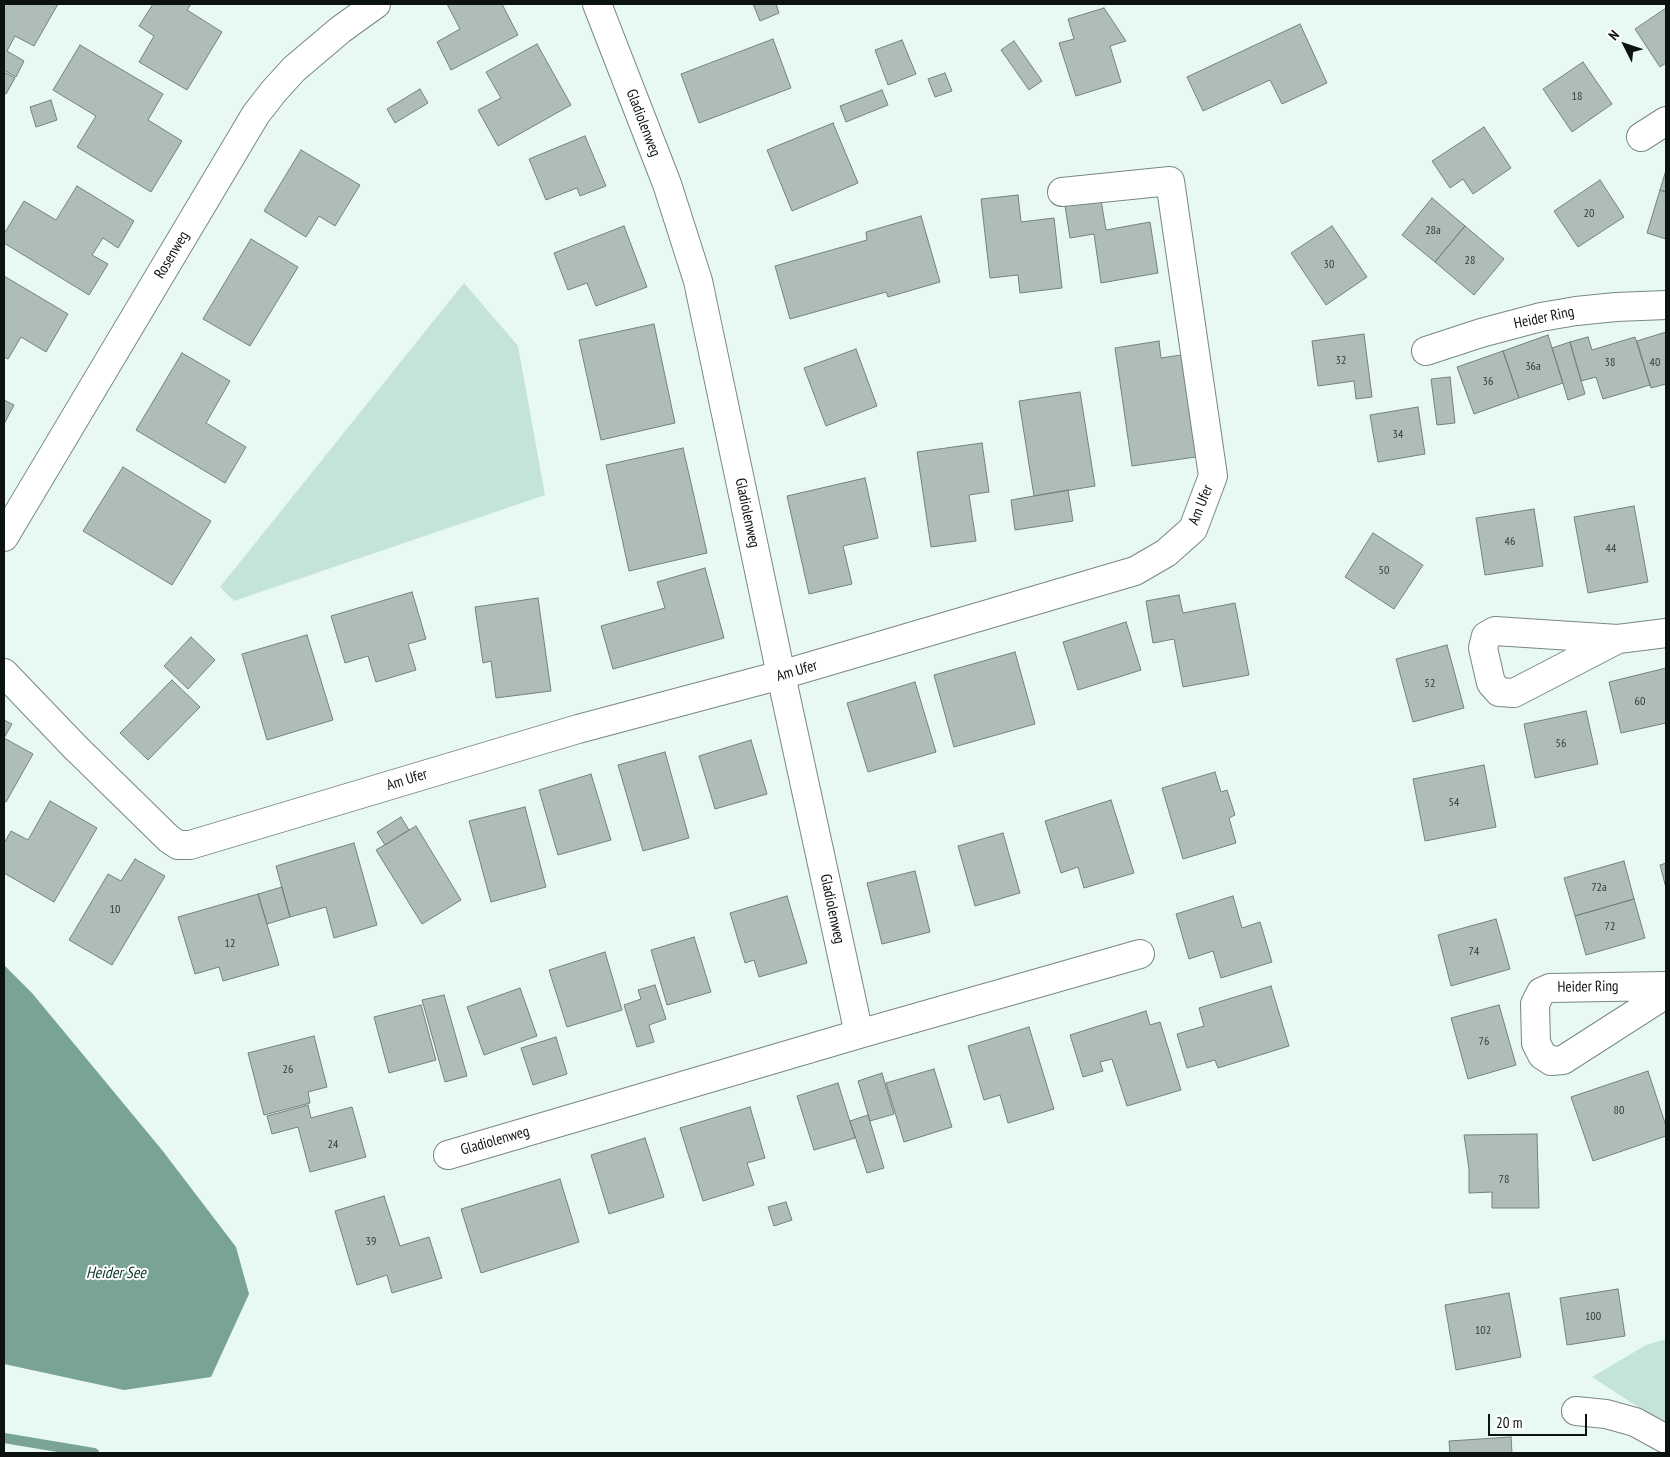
<!DOCTYPE html>
<style>
body{margin:0}
#map{position:relative;width:1670px;height:1457px;overflow:hidden;background:#e8f8f3;font-family:"PT Sans Narrow",sans-serif}
canvas{display:block}
.frame{position:absolute;inset:0;border:5px solid #0c1210;pointer-events:none}
.north{position:absolute;left:1600px;top:20px;width:50px;height:50px;-webkit-text-stroke:4px #fff;paint-order:stroke;rotate:311deg;font-size:14px;font-weight:700;line-height:20px;text-align:center;color:#0c1210}
.north::after{content:'';display:block;margin:auto;width:18px;height:22px;background:#0c1210;clip-path:polygon(50% 0,100% 100%,50% 72%,0 100%)}
.scale{position:absolute;left:1488px;top:1414px;width:99px;height:22px;box-sizing:border-box;border:2px solid #0c1210;border-top:0;padding-left:6px;font-size:15px;line-height:18px;white-space:nowrap;color:#0c1210;-webkit-text-stroke:4px #fff;paint-order:stroke}
</style>
<div id="map">
<canvas width="1670" height="1457"></canvas>
<div class="frame"></div>
<div class="north">N</div>
<div class="scale">20 m</div>
</div>
<script>
const c = document.querySelector('canvas').getContext('2d');
c.lineJoin = 'round';
function fillPath(path, color) { c.fillStyle = color; c.fill(path, 'evenodd'); }
const toPath = rows => new Path2D(rows.map(r => 'M' + r).join(''));
function stroke(path, color, width, dash) { c.strokeStyle = color; c.lineWidth = width; c.lineCap = dash ? 'butt' : 'round'; c.setLineDash(dash || []); c.stroke(path); }
function write(font, color, halo, rows, align = 'center') {
  c.font = font + ' "PT Sans Narrow",sans-serif'; c.lineWidth = 4; c.setLineDash([]); c.textBaseline = 'middle'; c.strokeStyle = halo; c.fillStyle = color; for (const [text, x, y, turn = 0] of rows) {
    c.save(); c.translate(x, y); c.rotate((+turn || 0) * Math.PI / 180); c.textAlign = isNaN(turn) ? turn : align; if (halo) c.strokeText(text, 0, 0); c.fillText(text, 0, 0); c.restore();
  }
}
fillPath(toPath([
 [464,283,518,346,545,495,234,601,220,587],
 [1666,1339,1666,1425,1592,1377,1646,1345]
]), '#c4e3d9');
fillPath(toPath([
 [4,965,32,993,162,1150,236,1247,249,1294,211,1377,124,1390,4,1364]
]), '#78a396');
stroke(toPath([
 [4,1438,94,1453]
]), '#78a396', 10);
const building = toPath([
 [4,4,58,4,34,46,15,36,7,51,24,61,16,77,4,70,4,4],
 [153,4,191,4,187,10,222,32,187,90,139,62,154,36,139,26,153,4],
 [447,4,502,4,518,35,451,70,437,42,460,29,447,4],
 [753,4,776,4,779,13,760,21,753,4],
 [1104,8,1126,41,1110,46,1121,82,1076,96,1059,43,1074,39,1068,19,1104,8],
 [1666,8,1666,63,1660,67,1635,29,1666,8],
 [1300,24,1327,83,1282,104,1270,80,1203,111,1187,77,1300,24],
 [773,39,791,88,699,123,681,74,773,39],
 [902,40,916,74,888,85,875,50,902,40],
 [1014,41,1042,81,1029,90,1001,50,1014,41],
 [537,44,571,105,498,146,478,110,501,98,486,72,537,44],
 [80,45,163,94,148,120,182,141,151,192,77,147,96,116,53,90,80,45],
 [1583,62,1612,104,1572,132,1543,89,1583,62],
 [4,72,15,78,6,94,4,93,4,72],
 [945,73,952,91,935,97,928,79,945,73],
 [420,89,428,103,395,123,387,109,420,89],
 [882,90,888,105,846,122,840,106,882,90],
 [51,100,57,120,36,127,30,107,51,100],
 [833,123,858,183,792,211,767,150,833,123],
 [1484,127,1511,168,1473,194,1463,179,1450,188,1432,161,1484,127],
 [585,136,606,186,580,196,577,188,546,200,529,159,585,136],
 [301,150,360,185,335,226,319,216,306,237,264,211,301,150],
 [1666,170,1666,192,1660,190,1666,170],
 [1600,180,1624,217,1578,247,1554,211,1600,180],
 [77,186,134,221,118,248,103,238,92,255,108,264,89,295,4,243,4,234,24,201,56,220,77,186],
 [1660,190,1666,192,1666,239,1647,233,1660,190],
 [1018,195,1021,222,1054,218,1062,288,1020,293,1018,275,990,278,981,199,1018,195],
 [1432,198,1465,226,1435,262,1402,235,1432,198],
 [1101,200,1106,230,1150,222,1158,273,1101,283,1094,234,1070,238,1065,206,1101,200],
 [921,216,940,282,888,297,886,292,790,319,775,266,867,240,866,232,921,216],
 [624,226,647,287,596,306,587,283,568,290,554,253,624,226],
 [1332,226,1367,277,1326,305,1291,253,1332,226],
 [1465,226,1504,259,1474,295,1435,262,1465,226],
 [251,239,298,267,250,346,203,319,251,239],
 [4,276,68,314,46,352,21,337,8,359,4,357,4,276],
 [654,324,675,423,601,440,579,340,654,324],
 [1666,332,1666,384,1651,388,1637,341,1666,332],
 [1364,334,1372,397,1356,399,1354,381,1318,386,1312,341,1364,334],
 [1548,335,1563,383,1519,398,1503,351,1548,335],
 [1588,337,1592,350,1635,337,1650,385,1603,399,1596,377,1581,381,1570,342,1588,337],
 [1159,341,1161,358,1181,355,1196,457,1132,466,1115,348,1159,341],
 [1570,342,1585,394,1568,400,1552,348,1570,342],
 [856,349,877,406,826,426,804,368,856,349],
 [1503,351,1519,398,1474,414,1457,367,1503,351],
 [182,353,230,381,206,423,246,447,225,483,136,430,182,353],
 [1450,377,1455,423,1437,425,1431,379,1450,377],
 [1080,392,1095,486,1034,496,1019,401,1080,392],
 [4,400,14,405,4,424,4,400],
 [1418,407,1425,454,1378,462,1370,415,1418,407],
 [982,443,989,492,969,495,976,541,931,547,917,452,982,443],
 [683,448,707,553,629,571,606,465,683,448],
 [123,467,211,521,172,585,83,531,123,467],
 [865,478,878,538,843,546,852,584,809,594,787,496,865,478],
 [1068,490,1073,521,1015,530,1011,500,1068,490],
 [1634,506,1648,582,1588,593,1574,517,1634,506],
 [1534,509,1543,566,1485,575,1476,518,1534,509],
 [1373,533,1423,565,1394,609,1345,577,1373,533],
 [705,568,724,638,613,669,601,626,665,608,657,582,705,568],
 [412,592,426,639,408,644,416,670,376,682,368,656,345,663,331,616,412,592],
 [1179,595,1183,613,1235,603,1249,675,1183,687,1174,639,1153,643,1146,601,1179,595],
 [538,598,551,691,496,698,491,661,483,663,475,607,538,598],
 [1126,622,1141,670,1078,690,1063,642,1126,622],
 [307,635,333,720,267,740,242,654,307,635],
 [191,637,215,660,188,689,164,666,191,637],
 [1447,645,1464,708,1413,722,1396,659,1447,645],
 [1015,652,1035,724,954,747,934,675,1015,652],
 [1666,668,1666,723,1621,733,1609,682,1666,668],
 [172,680,200,707,148,760,120,733,172,680],
 [915,682,936,752,868,772,847,703,915,682],
 [1586,711,1598,764,1535,778,1524,724,1586,711],
 [4,720,12,724,4,738,33,754,6,802,4,801,4,720],
 [751,740,767,794,715,809,699,756,751,740],
 [665,752,689,838,643,851,618,765,665,752],
 [1484,765,1496,827,1425,841,1413,779,1484,765],
 [1215,772,1221,792,1227,790,1235,815,1229,818,1236,843,1183,859,1162,788,1215,772],
 [591,774,611,840,558,855,539,790,591,774],
 [1111,800,1134,873,1084,888,1078,867,1061,873,1045,821,1111,800],
 [50,801,97,828,54,902,4,873,4,843,11,831,28,840,50,801],
 [525,807,546,887,491,902,469,821,525,807],
 [401,817,409,830,385,845,377,832,401,817],
 [416,826,461,900,422,924,376,850,416,826],
 [1003,833,1020,893,975,906,958,846,1003,833],
 [354,843,377,925,334,938,326,907,290,917,276,866,354,843],
 [135,859,165,876,112,965,69,940,108,874,121,881,135,859],
 [1624,861,1634,899,1575,916,1564,878,1624,861],
 [1666,863,1666,888,1660,865,1666,863],
 [915,871,930,932,882,944,867,883,915,871],
 [282,887,290,917,267,924,258,894,282,887],
 [258,894,279,965,223,981,219,967,195,974,178,917,258,894],
 [787,896,807,963,759,977,754,960,745,963,730,913,787,896],
 [1233,896,1242,928,1260,922,1272,962,1221,978,1213,951,1189,959,1176,914,1233,896],
 [1634,899,1645,938,1586,955,1575,916,1634,899],
 [1496,919,1510,969,1451,986,1438,935,1496,919],
 [694,937,711,992,667,1005,651,950,694,937],
 [605,952,622,1010,567,1027,549,970,605,952],
 [655,985,666,1019,649,1025,654,1042,637,1047,624,1005,641,999,638,990,655,985],
 [1271,986,1289,1046,1218,1068,1215,1060,1187,1068,1177,1034,1204,1026,1199,1008,1271,986],
 [520,988,537,1036,484,1055,467,1007,520,988],
 [444,995,467,1076,445,1082,422,1000,444,995],
 [421,1005,436,1060,389,1073,374,1017,421,1005],
 [1499,1005,1516,1065,1468,1079,1451,1018,1499,1005],
 [1146,1011,1150,1025,1160,1022,1181,1090,1127,1106,1112,1059,1100,1062,1103,1071,1083,1077,1070,1035,1146,1011],
 [1029,1027,1054,1109,1008,1123,1000,1095,984,1100,968,1046,1029,1027],
 [314,1036,327,1087,308,1092,310,1103,264,1115,248,1053,314,1036],
 [556,1037,567,1074,533,1085,521,1048,556,1037],
 [934,1069,952,1127,904,1142,886,1083,934,1069],
 [1648,1071,1666,1126,1666,1136,1593,1161,1571,1097,1648,1071],
 [882,1073,894,1114,870,1121,858,1081,882,1073],
 [838,1083,855,1138,814,1150,797,1096,838,1083],
 [308,1105,311,1118,352,1107,366,1157,310,1172,298,1127,272,1134,267,1116,308,1105],
 [750,1107,765,1158,747,1163,754,1185,703,1201,680,1128,750,1107],
 [868,1115,884,1168,867,1173,850,1121,868,1115],
 [1537,1134,1539,1208,1492,1208,1492,1192,1469,1193,1469,1169,1464,1135,1537,1134],
 [645,1138,664,1197,609,1214,591,1155,645,1138],
 [560,1179,579,1242,481,1273,461,1209,560,1179],
 [384,1196,400,1246,429,1237,442,1278,392,1293,387,1275,357,1285,335,1211,384,1196],
 [786,1202,792,1220,774,1226,768,1207,786,1202],
 [1618,1289,1625,1336,1567,1345,1560,1298,1618,1289],
 [1509,1293,1521,1357,1456,1370,1445,1305,1509,1293],
 [1511,1437,1512,1453,1450,1453,1449,1441,1511,1437]
]);
fillPath(building, '#aebdb8');
stroke(building, '#73827d', 1);
const minor = toPath([
 [1641,137,1666,121],
 [1426,351,1481,333,1541,317,1576,311,1616,307,1666,305],
 [4,537,256,114,274,91,294,69,340,30,376,4],
 [1618,639,1514,693,1499,692,1491,683,1483,648,1486,636,1495,631,1618,639,1666,633],
 [4,673,75,747,169,839,178,845,190,845,578,729,781,675,1135,571,1166,553,1193,529,1213,476,1170,181,1062,192],
 [1666,986,1550,988,1541,992,1535,1004,1536,1043,1542,1055,1551,1061,1563,1060,1666,994],
 [859,1034,1140,954],
 [448,1155,859,1034,781,675,698,281,667,184,597,4],
 [1576,1411,1606,1414,1635,1422,1666,1439]
]);
stroke(minor, '#788782', 30);
stroke(minor, '#fff', 28);
write('12px', '#343d3a', null, [
 ["18",1577,97],
 ["20",1589,214],
 ["28a",1433,231],
 ["28",1470,261],
 ["30",1329,265],
 ["32",1341,361],
 ["38",1610,363],
 ["40",1655,363],
 ["36a",1533,367],
 ["36",1488,382],
 ["34",1398,435],
 ["46",1510,542],
 ["44",1611,549],
 ["50",1384,571],
 ["52",1430,684],
 ["60",1640,702],
 ["56",1561,744],
 ["54",1454,803],
 ["72a",1599,888],
 ["10",115,910],
 ["72",1610,927],
 ["12",230,944],
 ["74",1474,952],
 ["76",1484,1042],
 ["26",288,1070],
 ["80",1619,1111],
 ["24",333,1145],
 ["78",1504,1180],
 ["39",371,1242],
 ["100",1593,1317],
 ["102",1483,1331]
]);
write('15px', '#0c1210', '#fff', [
 ["Gladiolenweg",643,123,69],
 ["Rosenweg",172,255,-59],
 ["Heider Ring",1544,318,-12],
 ["Am Ufer",1201,505,-68],
 ["Gladiolenweg",747,513,78],
 ["Am Ufer",797,671,-16],
 ["Am Ufer",407,780,-17],
 ["Gladiolenweg",832,909,78],
 ["Heider Ring",1588,987,-1],
 ["Gladiolenweg",495,1141,-16]
]);
write('italic 16px', '#0c352c', '#fff', [
 ["Heider See",116,1273]
]);
</script>
